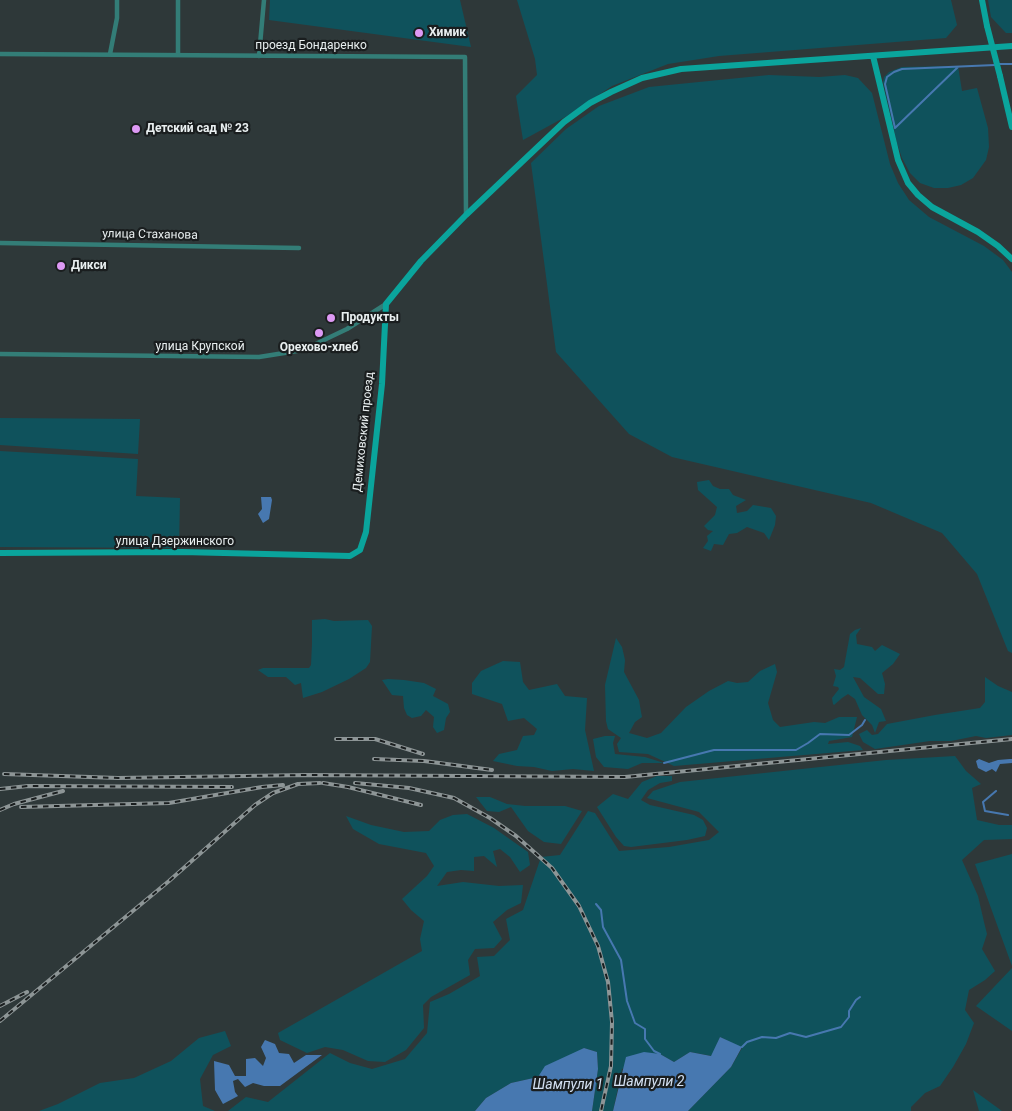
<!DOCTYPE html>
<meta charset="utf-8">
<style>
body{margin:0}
canvas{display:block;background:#2e3839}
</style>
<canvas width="1012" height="1111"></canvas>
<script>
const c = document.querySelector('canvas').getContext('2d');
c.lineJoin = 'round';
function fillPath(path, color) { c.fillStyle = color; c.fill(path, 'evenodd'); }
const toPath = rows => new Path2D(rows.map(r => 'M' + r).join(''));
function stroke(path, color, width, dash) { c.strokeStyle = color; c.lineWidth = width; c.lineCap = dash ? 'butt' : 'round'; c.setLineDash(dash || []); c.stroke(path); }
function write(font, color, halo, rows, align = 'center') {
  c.font = font + ' Roboto,sans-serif'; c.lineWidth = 4.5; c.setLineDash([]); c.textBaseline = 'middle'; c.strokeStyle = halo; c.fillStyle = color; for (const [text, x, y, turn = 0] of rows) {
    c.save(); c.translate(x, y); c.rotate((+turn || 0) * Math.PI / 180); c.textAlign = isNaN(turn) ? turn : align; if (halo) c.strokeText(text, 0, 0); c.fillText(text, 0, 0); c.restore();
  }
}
fillPath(toPath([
 [270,0,460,0,471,47,269,20],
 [517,0,951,0,957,25,946,38,719,56,668,64,612,86,567,116,523,140,516,96,537,75,535,59],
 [988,0,1012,0,1012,33,1006,33,991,17],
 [958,66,962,91,977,88,988,128,989,147,986,160,973,178,961,185,948,188,934,188,920,183,910,173,902,158,897,143,883,82,884,77,889,72,902,67],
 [769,75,819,77,845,75,858,78,872,93,890,164,898,183,909,200,929,217,984,246,1003,260,1012,272,1012,653,1008,651,977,574,942,533,871,503,672,457,629,434,556,352,531,163,566,129,599,106,649,87],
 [0,418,140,419,138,454,0,445],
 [0,451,138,459,136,496,180,498,179,548,0,547],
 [709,480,713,486,720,489,729,489,733,495,746,500,736,506,737,513,747,511,753,505,771,508,776,516,775,525,769,540,764,533,747,527,737,533,729,534,723,545,714,544,711,551,703,548,708,541,707,536,713,531,708,530,704,526,715,515,717,507,698,490,697,482],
 [325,619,334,621,368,620,372,626,370,662,366,668,349,679,322,692,303,698,301,683,295,685,286,677,268,677,258,670,263,668,309,668,311,665,312,644,312,620],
 [861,628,856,635,857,644,872,647,875,651,882,645,900,654,893,664,882,673,885,684,884,694,878,694,860,678,853,677,864,697,881,709,886,721,879,722,875,733,872,725,862,715,855,699,848,694,842,698,834,705,833,704,832,698,839,689,838,687,833,686,836,676,834,669,840,670,844,667,850,634,855,630],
 [616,638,622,647,625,660,624,672,639,700,641,712,642,717,635,722,629,733,647,738,661,733,686,707,709,691,728,681,737,683,748,682,760,671,775,664,777,672,768,703,773,720,780,727,814,722,825,723,839,717,857,717,852,737,829,741,828,744,848,742,860,746,863,750,674,766,648,754,619,752,617,744,621,738,608,729,606,721,605,685],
 [503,661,520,662,523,682,529,690,557,684,565,696,587,698,585,730,594,771,573,769,552,771,534,767,517,766,493,761,499,754,517,750,523,736,534,735,537,729,524,718,508,721,502,704,472,694,472,683,481,671],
 [985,677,998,686,1012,692,1012,735,986,738,976,736,951,741,930,741,875,749,863,742,859,734,867,730,872,735,878,734,887,724,935,715,980,708,985,702],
 [388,679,404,680,424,683,436,689,433,696,448,704,450,712,446,718,444,730,437,733,433,727,434,717,426,710,421,716,412,718,407,715,404,708,403,696,392,695,382,680],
 [605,736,615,736,613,743,615,754,645,757,664,763,642,763,628,769,604,767,596,757,593,739],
 [955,756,966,771,981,784,972,788,977,820,999,825,1012,825,1012,839,984,840,962,860,978,896,984,922,987,934,982,949,995,971,985,980,969,990,965,1010,974,1023,966,1044,953,1067,940,1086,925,1093,911,1107,911,1111,688,1111,731,1067,742,1048,720,1037,712,1056,690,1052,674,1062,660,1054,622,1069,613,1111,592,1111,598,1069,597,1052,584,1048,538,1077,511,1083,486,1098,475,1111,228,1111,246,1097,268,1102,330,1053,350,1063,372,1069,405,1059,427,1033,430,1002,449,994,480,976,477,957,494,956,510,940,506,919,523,910,541,857,560,855,588,811,595,813,619,851,669,847,709,840,719,832,699,812,647,798,653,791,680,782,886,760],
 [657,776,672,776,672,781,660,783,648,790,641,800,650,805,694,815,703,820,707,828,705,836,687,840,631,847,624,846,616,837,597,807,613,794,628,799,642,782],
 [476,797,490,797,507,804,525,806,565,806,582,811,561,844,544,842,528,831,511,807,499,812,487,811],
 [467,814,494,828,528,852,530,865,520,872,510,857,500,849,493,851,497,867,484,856,474,857,474,871,461,870,447,872,437,886,463,882,499,886,523,885,521,903,507,910,493,922,502,939,494,948,475,949,468,960,470,975,431,997,423,1005,424,1028,406,1050,385,1062,368,1061,343,1050,325,1047,307,1053,280,1040,278,1033,422,951,420,939,424,921,411,910,402,899,427,876,434,866,426,853,379,844,353,829,346,816,371,825,404,832,429,831,440,820,453,815],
 [1012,854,1012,966,975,864],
 [1012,968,1012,1031,976,1006],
 [225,1031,231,1046,213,1055,200,1079,203,1106,215,1111,39,1111,58,1104,100,1083,134,1078,171,1061,199,1038],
 [973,1090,1002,1111,979,1111]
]), '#0f525c');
fillPath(toPath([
 [261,497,271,497,272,500,269,519,263,523,258,514,262,509],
 [979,759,989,763,998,760,1010,759,1012,759,1012,763,1000,764,996,772,992,769,986,772,978,768,976,761],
 [720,1037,742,1047,731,1067,688,1111,613,1111,626,1057,644,1052,660,1054,674,1062,690,1052,711,1056],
 [265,1040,275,1044,279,1053,289,1054,294,1063,306,1055,322,1055,280,1086,264,1086,253,1083,245,1087,238,1079,233,1081,235,1092,238,1096,223,1104,215,1090,214,1061,229,1065,235,1076,246,1076,246,1059,255,1058,263,1066,266,1058,261,1047],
 [584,1048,597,1052,598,1069,592,1111,475,1111,486,1098,511,1083,538,1077,545,1066]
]), '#4778b0');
stroke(toPath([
 [999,64,1012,64],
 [958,67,895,128,885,84,887,77,894,72,902,69,995,65],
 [664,763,714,750,796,750,808,743,820,734,849,735,862,725,865,720],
 [996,791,983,802,985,811,1008,815],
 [596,904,601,910,603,927,621,960,627,1001,635,1023,645,1029,645,1039,654,1051,660,1054],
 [742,1047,747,1042,762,1037,776,1038,790,1033,806,1037,841,1027,849,1017,849,1011,856,1000,860,997]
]), '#4778b0', 2);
stroke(toPath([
 [178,0,178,55],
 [0,54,465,57,466,215],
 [110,54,117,18,117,0],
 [259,56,264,0],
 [0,243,299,248],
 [0,354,259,357,303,350,347,329,386,304]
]), '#337d77', 4.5);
stroke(toPath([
 [982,0,987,26],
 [873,56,898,160,908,183,918,195,932,207,978,232,998,246,1012,259],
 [1000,76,1012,127],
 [0,553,182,552,350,556,360,550,366,532,382,384,386,304,421,261,466,215,564,122,590,103,611,92,642,78,681,69,1012,46]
]), '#0aa49c', 6);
const rail = toPath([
 [336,739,375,739,423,754],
 [374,759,424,761,492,770],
 [4,774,118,778,306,775,625,777,1012,739],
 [323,783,348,787,421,805],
 [355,783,409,788,454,798,490,818,516,836,552,868,579,906,598,946,608,982,612,1022,611,1066,601,1111],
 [0,789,28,786,232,787],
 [21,807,169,803,262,787,283,785],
 [0,810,14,804,63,791],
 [0,1006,27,992],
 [0,1021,169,881,255,805,273,793,298,784,320,783]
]);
stroke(rail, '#8d9596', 4);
stroke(rail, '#1a1e1f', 2, [5.5]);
stroke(toPath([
 [987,26,1000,76]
]), '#0aa49c', 6);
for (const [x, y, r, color] of [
 [419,33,5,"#dd99f4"],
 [136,129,5,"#dd99f4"],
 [61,266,5,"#dd99f4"],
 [331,318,5,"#dd99f4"],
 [319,333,5,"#dd99f4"]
]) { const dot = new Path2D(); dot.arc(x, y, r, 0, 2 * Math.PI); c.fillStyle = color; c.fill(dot); stroke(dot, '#1a1e1f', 2); }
write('bold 12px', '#e9eff0', '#1a1e1f', [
 ["Химик",429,33],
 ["Детский сад № 23",146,129],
 ["Дикси",71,266],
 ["Продукты",341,318],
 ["Орехово-хлеб",319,348,"center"]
], 'left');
write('12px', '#e9eff0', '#1a1e1f', [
 ["проезд Бондаренко",311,46],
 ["улица Стаханова",150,235,1],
 ["улица Крупской",200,347],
 ["Демиховский проезд",364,432,-84],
 ["улица Дзержинского",175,542]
]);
write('italic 14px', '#d3e0f1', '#1a1e1f', [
 ["Шампули 2",649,1082],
 ["Шампули 1",568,1085]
]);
</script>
